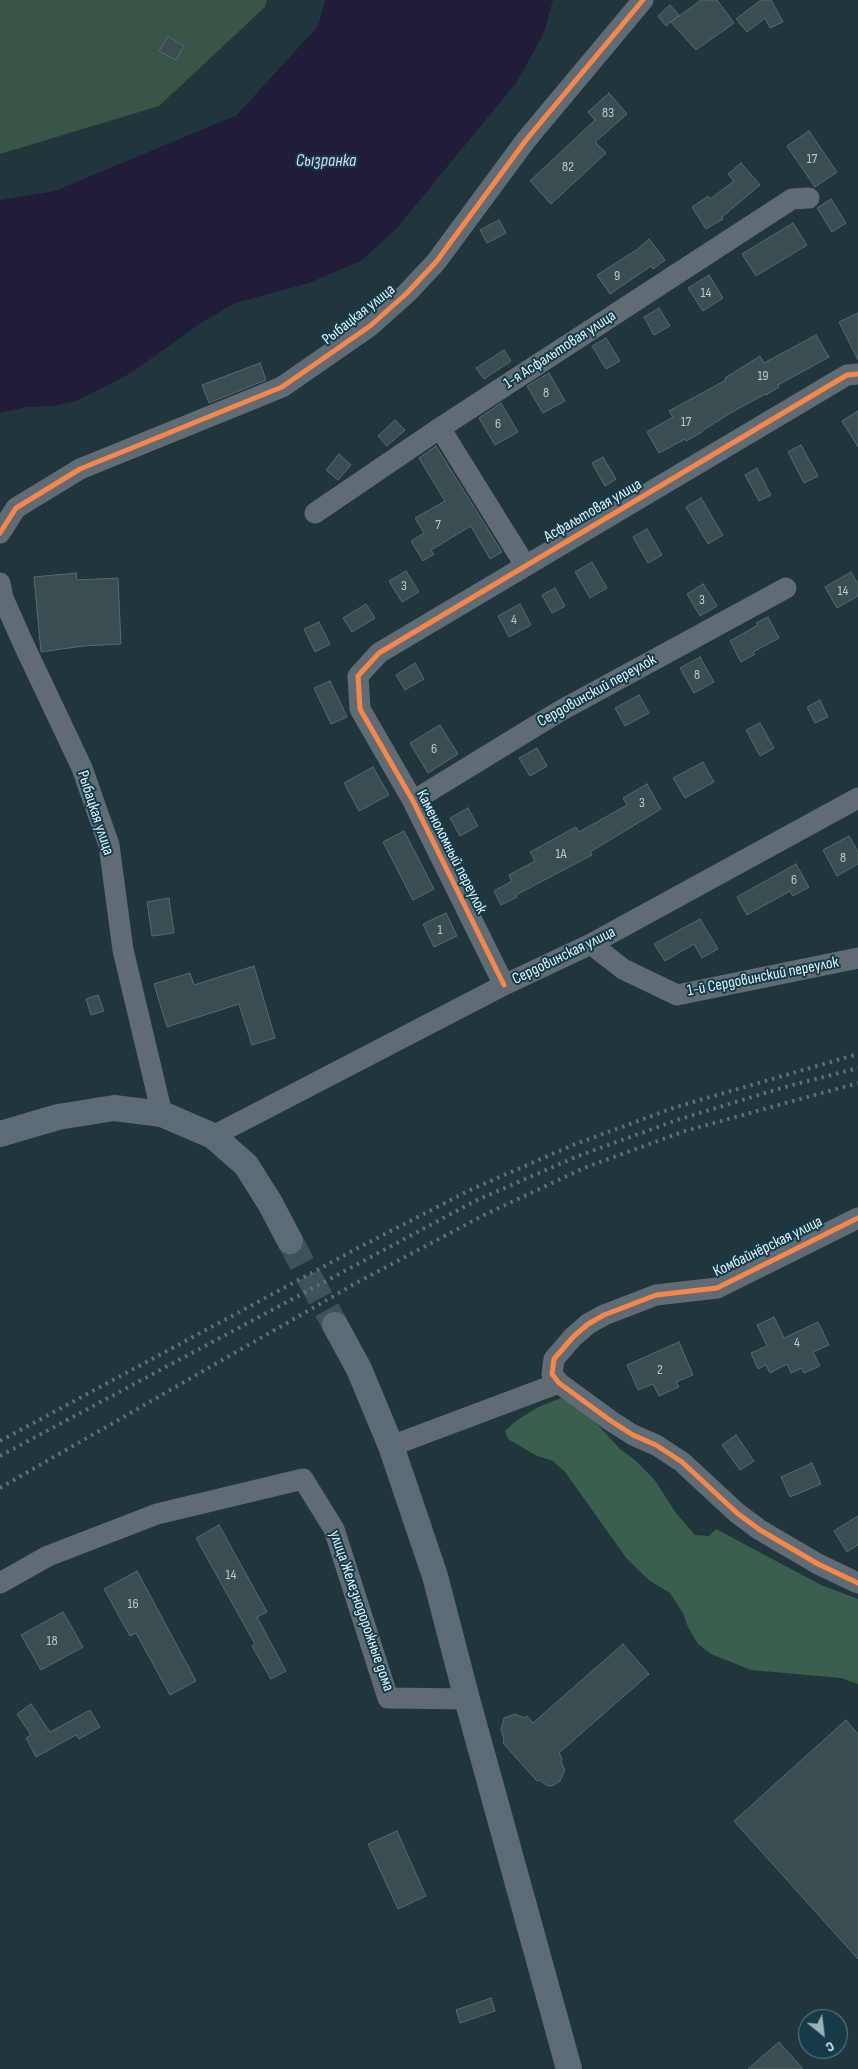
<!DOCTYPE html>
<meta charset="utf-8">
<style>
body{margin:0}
#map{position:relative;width:858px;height:2069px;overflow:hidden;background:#21353d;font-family:"Sofia Sans Condensed",sans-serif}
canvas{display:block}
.north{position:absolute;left:798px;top:2009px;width:50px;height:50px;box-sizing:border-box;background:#153b49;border:1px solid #668591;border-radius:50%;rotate:151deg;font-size:14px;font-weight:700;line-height:20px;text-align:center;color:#dff4fc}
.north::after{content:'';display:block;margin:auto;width:18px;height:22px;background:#9cb1b9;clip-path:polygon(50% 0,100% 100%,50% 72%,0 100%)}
</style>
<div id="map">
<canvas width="858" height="2069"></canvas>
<div class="north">С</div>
</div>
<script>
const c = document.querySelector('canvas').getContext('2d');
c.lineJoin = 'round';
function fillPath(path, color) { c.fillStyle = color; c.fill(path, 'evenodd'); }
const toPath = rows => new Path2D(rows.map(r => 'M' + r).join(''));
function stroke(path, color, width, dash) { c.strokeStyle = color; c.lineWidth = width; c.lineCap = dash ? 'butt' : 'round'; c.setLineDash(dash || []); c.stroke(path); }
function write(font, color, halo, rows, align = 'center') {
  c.font = font + ' "Sofia Sans Condensed",sans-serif'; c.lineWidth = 4; c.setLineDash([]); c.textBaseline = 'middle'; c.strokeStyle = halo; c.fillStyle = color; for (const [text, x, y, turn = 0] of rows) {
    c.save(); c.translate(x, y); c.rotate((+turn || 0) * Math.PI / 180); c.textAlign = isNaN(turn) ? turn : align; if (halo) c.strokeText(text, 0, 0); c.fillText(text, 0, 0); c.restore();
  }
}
fillPath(toPath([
 [0,0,267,0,265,7,159,106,0,154]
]), '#375648');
fillPath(toPath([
 [561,1398,574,1405,599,1426,620,1449,635,1460,654,1479,676,1513,695,1535,709,1536,716,1529,821,1585,858,1599,858,1684,841,1678,751,1670,711,1654,698,1644,688,1627,683,1613,670,1593,650,1581,627,1559,565,1472,553,1461,537,1456,508,1439,505,1431,516,1421,538,1407]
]), '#3a5f4e');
fillPath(toPath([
 [325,0,553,0,543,35,516,83,396,229,362,260,309,283,235,303,201,323,131,373,76,401,53,406,26,407,0,413,0,200,55,191,237,115,318,26]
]), '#201c39');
const building = toPath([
 [701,0,717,0,734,23,696,50,671,22,701,0],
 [761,0,771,0,783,22,770,28,765,18,747,32,736,19,761,0],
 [670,5,679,15,666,26,658,16,670,5],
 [168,36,184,46,176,60,159,51,168,36],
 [609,93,627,114,595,142,606,153,551,204,530,181,595,120,588,112,609,93],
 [809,131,837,172,815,187,787,146,809,131],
 [741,163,760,185,722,217,723,219,706,229,692,207,708,196,710,199,734,181,728,174,741,163],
 [831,199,846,223,832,232,817,208,831,199],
 [499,220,506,233,487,243,480,230,499,220],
 [793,223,807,245,756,276,742,254,793,223],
 [649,239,665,260,653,269,651,266,610,294,597,275,638,249,649,239],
 [709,275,723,298,703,311,688,288,709,275],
 [659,308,670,326,654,335,644,317,659,308],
 [858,313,858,360,839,322,858,313],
 [816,335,829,357,778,385,779,387,766,395,765,394,727,415,702,431,702,432,686,441,685,439,659,453,647,432,673,417,669,411,726,380,725,378,760,356,764,363,816,335],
 [606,338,620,361,606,369,592,346,606,338],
 [504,350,511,361,484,379,476,368,504,350],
 [260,363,266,380,209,403,202,385,260,363],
 [549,373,565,401,543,413,527,386,549,373],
 [501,403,518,432,495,445,479,418,501,403],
 [858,411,858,447,842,421,858,411],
 [395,420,405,430,387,446,378,436,395,420],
 [801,445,818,476,804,483,788,452,801,445],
 [436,446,502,552,490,559,471,526,431,550,434,554,423,561,411,541,424,533,415,518,445,501,419,458,436,446],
 [339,454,351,465,338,480,326,470,339,454],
 [603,457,616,479,605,486,592,463,603,457],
 [757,468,771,495,759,501,745,475,757,468],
 [701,498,723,535,708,544,686,507,701,498],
 [647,529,662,555,648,563,633,537,647,529],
 [592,562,607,588,590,598,575,572,592,562],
 [406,571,419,592,402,602,389,581,406,571],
 [851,572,858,584,858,596,837,608,825,587,851,572],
 [76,573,77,580,118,578,121,644,83,646,41,652,34,577,76,573],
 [703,584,717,606,700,616,687,594,703,584],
 [555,588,565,606,552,613,542,595,555,588],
 [366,604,375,618,352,632,343,618,366,604],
 [520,604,531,625,509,637,498,616,520,604],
 [768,617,779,638,753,652,755,654,741,662,730,641,758,625,756,623,768,617],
 [319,622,330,644,315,652,304,629,319,622],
 [700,657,714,682,694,693,680,668,700,657],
 [415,663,424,679,405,690,396,675,415,663],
 [330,681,347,717,331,724,314,688,330,681],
 [639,695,649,713,625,726,615,708,639,695],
 [820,700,828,717,815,723,807,707,820,700],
 [760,723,774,748,760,756,746,730,760,723],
 [440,725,458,754,428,773,410,743,440,725],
 [537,748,547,766,530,776,519,758,537,748],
 [703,762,714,782,685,798,673,778,703,762],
 [373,767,389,795,359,811,344,783,373,767],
 [647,784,661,809,590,852,592,855,516,895,517,897,501,905,494,891,512,881,509,875,535,861,530,852,576,827,579,832,627,805,623,798,647,784],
 [468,808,478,826,460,836,450,818,468,808],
 [404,831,434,889,413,900,383,842,404,831],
 [849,836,858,852,858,864,837,876,823,850,849,836],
 [796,864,809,887,793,896,790,891,747,915,737,897,796,864],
 [169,898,174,933,152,936,147,902,169,898],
 [446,913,457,936,434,947,423,924,446,913],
 [700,919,718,949,702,958,694,944,665,961,654,944,700,919],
 [254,966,275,1038,252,1045,239,1004,167,1027,154,984,190,973,194,985,254,966],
 [98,995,104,1011,91,1015,86,999,98,995],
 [774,1317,784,1338,818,1322,829,1345,813,1352,820,1366,804,1373,802,1368,791,1373,787,1364,770,1373,766,1365,758,1369,751,1353,767,1346,757,1325,774,1317],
 [679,1342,693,1375,676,1382,679,1387,659,1396,653,1384,638,1390,627,1365,679,1342],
 [736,1435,754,1461,740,1470,722,1445,736,1435],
 [812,1463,821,1484,790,1497,781,1477,812,1463],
 [858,1516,858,1545,847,1552,834,1531,858,1516],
 [219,1525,267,1612,257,1617,286,1671,271,1679,252,1646,255,1644,196,1538,219,1525],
 [137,1571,196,1681,170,1695,136,1633,130,1636,104,1589,137,1571],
 [63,1612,83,1647,41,1670,21,1635,63,1612],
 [623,1644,649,1674,559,1753,562,1758,561,1762,565,1770,560,1781,554,1785,548,1786,539,1780,537,1781,503,1743,504,1739,501,1730,504,1718,515,1714,524,1718,527,1716,533,1723,623,1644],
 [31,1704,50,1732,90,1710,100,1727,79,1739,76,1735,36,1757,26,1738,31,1735,17,1714,31,1704],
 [846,1720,858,1734,858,1959,734,1821,846,1720],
 [397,1831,426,1896,398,1909,368,1844,397,1831],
 [491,1998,495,2011,460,2023,456,2010,491,1998],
 [779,2042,803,2069,748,2069,779,2042]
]);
fillPath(building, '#3a4d50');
stroke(building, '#596a6e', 1);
stroke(toPath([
 [290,1241,335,1325]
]), '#3e525a', 26, [26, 13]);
stroke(toPath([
 [440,428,525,565],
 [315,513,440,428,792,199,809,198],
 [0,533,16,508,80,469,282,387,370,326,407,293,436,262,526,140,643,0],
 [0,583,3,598,23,643,82,768,109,845,123,950,162,1114],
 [413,801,560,711,786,588],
 [591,944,623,969,677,995,858,958],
 [504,985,413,801,360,709,358,676,379,653,847,375,858,374],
 [213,1136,504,985,591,944,858,798],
 [858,1218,717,1288,656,1295,604,1315,588,1324,573,1337,554,1359,552,1374,559,1383,611,1421,633,1435,656,1445,682,1462,737,1513,760,1530,818,1564,858,1583],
 [391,1446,559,1383],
 [0,1583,48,1556,157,1514,303,1479,334,1529,388,1698,467,1699]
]), '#606b74', 21);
stroke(toPath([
 [0,1134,58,1117,114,1108,162,1114,213,1136,246,1165,270,1203,290,1241],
 [335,1325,359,1369,391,1446,435,1576,467,1699,569,2069]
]), '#5c6b76', 26);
stroke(toPath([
 [0,1441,356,1249,470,1190,573,1145,676,1107,858,1054],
 [0,1456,475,1201,578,1156,680,1119,785,1087,858,1068],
 [0,1488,358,1282,482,1216,584,1168,685,1131,858,1083]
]), '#616e75', 4, [2.5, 5]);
stroke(toPath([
 [0,533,16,508,80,469,282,387,370,326,407,293,436,262,526,140,643,0],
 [504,985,413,801,360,709,358,676,379,653,847,375,858,374],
 [858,1218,717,1288,656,1295,604,1315,588,1324,573,1337,554,1359,552,1374,559,1383,611,1421,633,1435,656,1445,682,1462,737,1513,760,1530,818,1564,858,1583]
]), '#f5874c', 5);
write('14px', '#b6cad1', null, [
 ["83",608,113],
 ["17",812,159],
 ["82",568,167],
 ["9",617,276],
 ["14",706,293],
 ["19",763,376],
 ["8",546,393],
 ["17",686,422],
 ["6",498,424],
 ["7",438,525],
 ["3",404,586],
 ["14",843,591],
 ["3",702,600],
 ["4",514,620],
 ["8",697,675],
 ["6",434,749],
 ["3",642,803],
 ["1А",561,854],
 ["8",843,858],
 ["6",794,880],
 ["1",440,930],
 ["4",797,1343],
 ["2",660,1370],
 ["14",231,1575],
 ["16",133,1604],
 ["18",52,1641]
]);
write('16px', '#dff4fc', '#153b49', [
 ["Рыбацкая улица",359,315,-38],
 ["1-я Асфальтовая улица",560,350,-33],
 ["Асфальтовая улица",593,511,-30],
 ["Сердовинский переулок",597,691,-29],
 ["Рыбацкая улица",95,813,72],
 ["Каменоломный переулок",451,852,63],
 ["Сердовинская улица",564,956,-26],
 ["1-й Сердовинский переулок",763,977,-11],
 ["Комбайнёрская улица",768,1247,-26],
 ["улица Железнодорожные дома",361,1611,71]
]);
write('italic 18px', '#d7d3f9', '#153b49', [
 ["Сызранка",326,161]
]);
</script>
